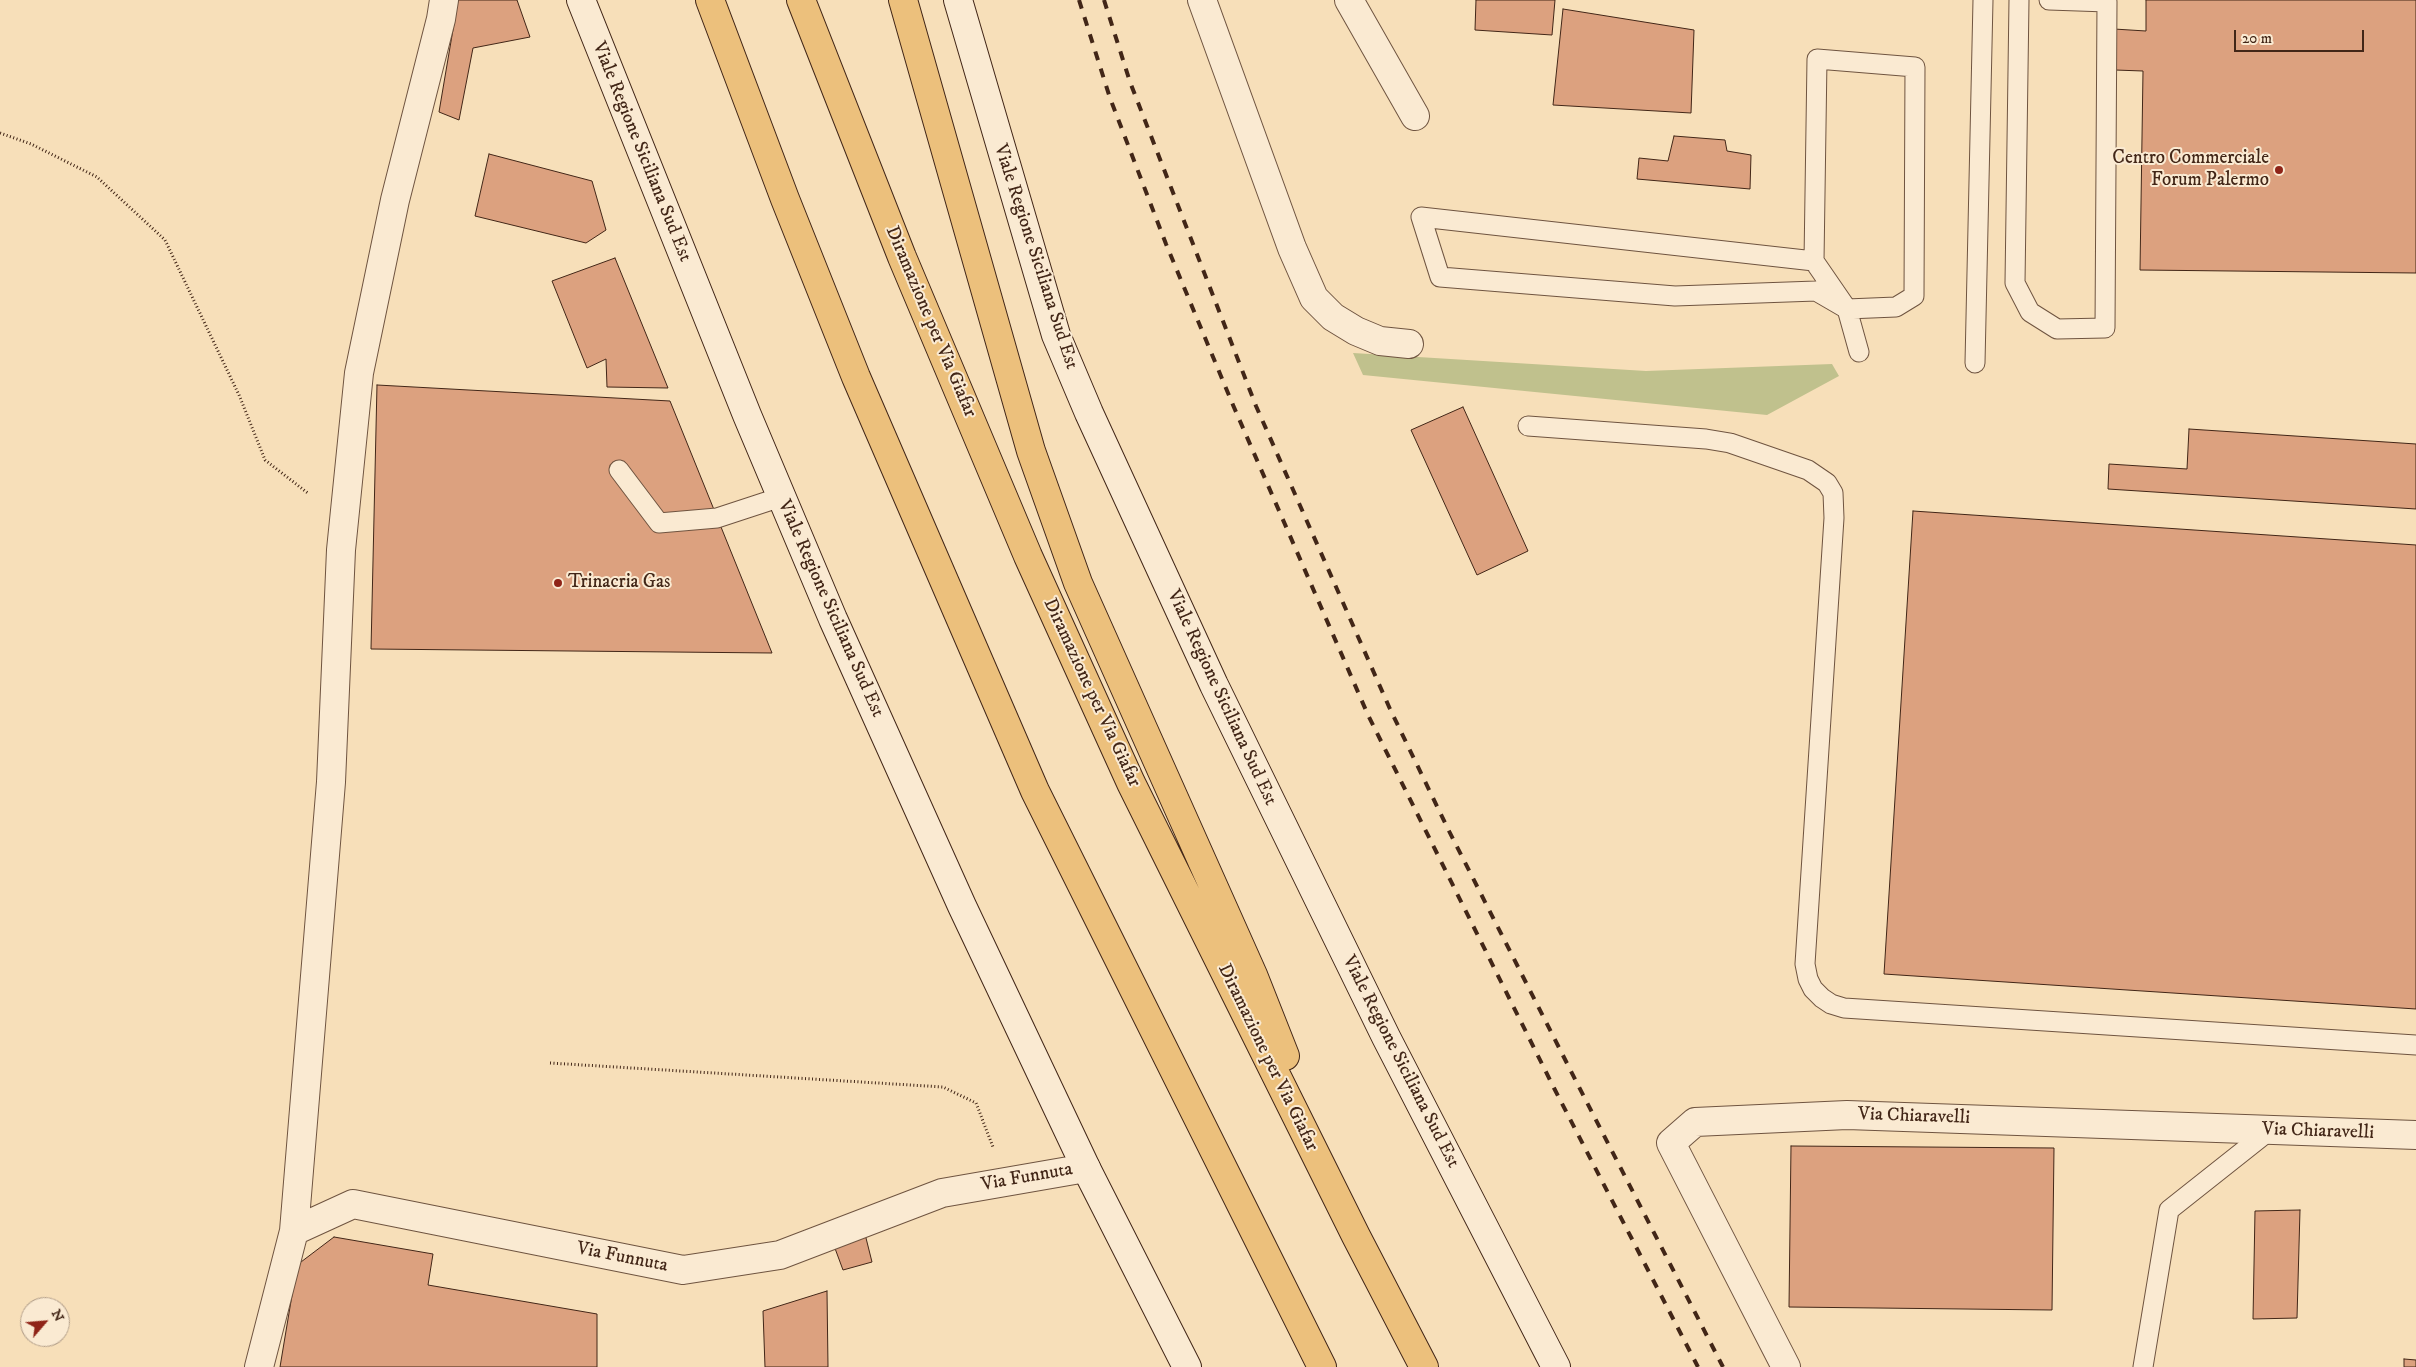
<!DOCTYPE html>
<html>
<head>
<meta charset="utf-8">
<style>
	body { margin:0 }
	#map { position:relative; width:2416px; height:1367px; overflow:hidden; background:#f7dfb9; font-family:"IM FELL DW Pica",serif }
	canvas { display:block }
	.north { position:absolute; left:20px; top:1297px; width:50px; height:50px; box-sizing:border-box; background:#faead2; border:1px solid #b09c87; border-radius:50%; rotate:63deg; font-size:14px; font-weight:700; line-height:20px; text-align:center; color:#422617 }
	.north::after { content:''; display:block; margin:auto; width:18px; height:22px; background:#8f2418; clip-path:polygon(50% 0,100% 100%,50% 72%,0 100%) }
	.scale { position:absolute; left:2234px; top:30px; width:130px; height:22px; box-sizing:border-box; border:2px solid #422617; border-top:0; padding-left:6px; font-size:15px; line-height:18px; white-space:nowrap; color:#422617; -webkit-text-stroke:4px #faead2; paint-order:stroke }
</style>
</head>
<body>
<div id="map">
<canvas width="2416" height="1367"></canvas>
<div class="north">N</div>
<div class="scale">20 m</div>
</div>
<script>
const ctx = document.querySelector('canvas').getContext('2d');
ctx.lineJoin = 'round';
function fill(path, color) {
  ctx.fillStyle = color;
  ctx.fill(path, 'evenodd');
}
function toPath(rows) {
  const path = new Path2D();
  for (const r of rows) {
    path.moveTo(r[0], r[1]);
    for (let i = 2; i < r.length; i += 2) path.lineTo(r[i], r[i + 1]);
  }
  return path;
}
function stroke(path, color, width, dash) {
  ctx.strokeStyle = color;
  ctx.lineWidth = width;
  ctx.lineCap = dash ? 'butt' : 'round';
  ctx.setLineDash(dash || []);
  ctx.stroke(path);
}
function label(font, color, halo, rows, align = 'center') {
  ctx.font = font + ' "IM FELL DW Pica",serif';
  ctx.lineWidth = 4;
  ctx.setLineDash([]);
  ctx.textBaseline = 'middle';
  ctx.strokeStyle = halo;
  ctx.fillStyle = color;
  for (const [text, x, y, turn = 0] of rows) {
    ctx.save();
    ctx.translate(x, y);
    ctx.rotate((+turn || 0) * Math.PI / 180);
    ctx.textAlign = isNaN(turn) ? turn : align;
    if (halo) ctx.strokeText(text, 0, 0);
    ctx.fillText(text, 0, 0);
    ctx.restore();
  }
}
fill(toPath([
	[1353,353,1646,371,1832,364,1839,376,1767,415,1363,375]
]), '#c0c18d');
const building = toPath([
	[458,0,517,0,530,37,473,48,459,120,439,112,458,0],
	[1476,0,1555,0,1552,35,1475,30,1476,0],
	[2146,0,2416,0,2416,273,2140,270,2143,71,2115,70,2114,29,2146,31,2146,0],
	[1563,9,1694,30,1691,113,1553,105,1563,9],
	[1674,136,1725,140,1727,151,1751,155,1750,189,1637,179,1639,158,1668,161,1674,136],
	[489,154,592,181,606,230,586,243,475,216,489,154],
	[615,258,668,388,607,387,606,359,587,368,552,281,615,258],
	[377,385,670,401,772,653,371,649,377,385],
	[1463,407,1528,551,1477,575,1411,430,1463,407],
	[2189,429,2416,444,2416,509,2108,489,2109,464,2187,469,2189,429],
	[1913,511,2416,545,2416,1009,1884,974,1913,511],
	[1791,1146,2054,1148,2052,1310,1789,1307,1791,1146],
	[2300,1210,2297,1318,2253,1319,2255,1211,2300,1210],
	[864,1230,872,1262,843,1270,833,1243,864,1230],
	[334,1237,433,1254,428,1285,597,1314,597,1367,280,1367,297,1265,334,1237],
	[827,1291,828,1367,765,1367,763,1311,827,1291],
	[2404,1359,2416,1360,2416,1367,2404,1367,2404,1359]
]);
fill(building, '#dca17f');
stroke(building, '#422617', 1);
const lane = toPath([
	[2019,0,2015,283,2030,312,2057,329,2105,328,2107,2,2049,0],
	[1814,261,1817,59,1915,67,1914,296,1896,307,1847,309,1816,291,1675,296,1440,277,1421,217,1814,261,1847,309,1859,352],
	[1975,363,1983,0],
	[1528,426,1706,439,1730,443,1808,470,1827,483,1833,493,1834,518,1805,964,1808,979,1813,989,1822,998,1831,1004,1844,1008,2416,1045],
	[619,470,659,523,717,518,781,497],
	[2143,1367,2169,1210,2270,1130]
]);
const street = toPath([
	[1202,0,1292,248,1314,298,1333,317,1356,331,1380,341,1409,344],
	[1349,0,1415,116],
	[294,1231,331,782,341,550,359,373,395,200,441,19,444,0],
	[259,1367,294,1231,353,1204,683,1270,780,1255,942,1193,1086,1168],
	[1786,1367,1671,1143,1695,1122,1847,1115,2416,1135]
]);
const secondary = toPath([
	[581,0,747,415,833,619,962,906,1086,1168,1187,1367],
	[958,0,1056,335,1089,413,1214,685,1386,1037,1556,1367]
]);
const highway = toPath([
	[710,0,785,199,856,377,1035,791,1322,1367],
	[801,0,902,257,1028,556,1131,783,1356,1236,1424,1367],
	[903,0,1031,451,1078,583,1253,975,1285,1056]
]);
stroke(lane, '#6f5440', 21);
stroke(street, '#6f5440', 30);
stroke(secondary, '#422617', 30);
stroke(highway, '#422617', 30);
stroke(toPath([
	[0,133,31,144,97,177,165,240,239,395,265,460,309,494],
	[550,1063,943,1087,976,1103,993,1147]
]), '#422617', 3, [1, 2.5]);
stroke(lane, '#faead2', 19);
stroke(street, '#faead2', 28);
stroke(secondary, '#faead2', 28);
stroke(highway, '#ecc07c', 28);
stroke(toPath([
	[1079,0,1110,98,1166,244,1233,405,1368,715,1554,1088,1698,1367],
	[1104,0,1130,82,1256,406,1390,709,1449,831,1578,1085,1723,1367]
]), '#422617', 4, [9, 9]);
for (const [x, y, r, color] of [
	[2279,170,5,"#8f2418"],
	[558,583,5,"#8f2418"]
]) {
  const dot = new Path2D();
  dot.arc(x, y, r, 0, 2 * Math.PI);
  ctx.fillStyle = color;
  ctx.fill(dot);
  stroke(dot, '#faead2', 2);
}
label('19px', '#422617', '#faead2', [
	["Viale Regione Siciliana Sud Est",641,152,68],
	["Viale Regione Siciliana Sud Est",1035,257,72],
	["Diramazione per Via Giafar",930,322,67],
	["Viale Regione Siciliana Sud Est",830,609,66],
	["Diramazione per Via Giafar",1091,693,65],
	["Viale Regione Siciliana Sud Est",1221,698,65],
	["Diramazione per Via Giafar",1267,1058,64],
	["Viale Regione Siciliana Sud Est",1400,1062,63],
	["Via Chiaravelli",1914,1117,2],
	["Via Chiaravelli",2318,1132,2],
	["Via Funnuta",1027,1178,-10],
	["Via Funnuta",622,1258,11]
]);
label('19px', '#422617', '#faead2', [
	["Centro Commerciale",2269,159],
	["Forum Palermo",2269,181],
	["Trinacria Gas",568,583,"left"]
], 'right');
</script>
</body>
</html>
